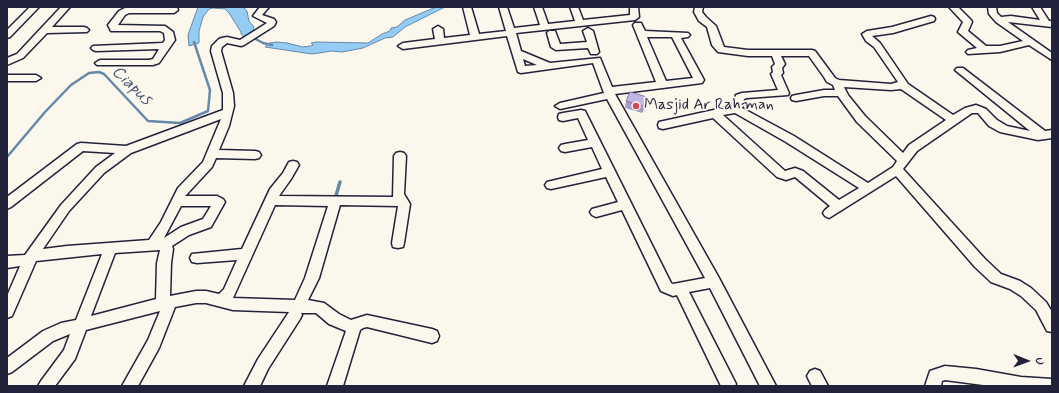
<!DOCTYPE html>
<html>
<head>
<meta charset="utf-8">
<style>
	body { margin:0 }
	#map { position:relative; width:1059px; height:393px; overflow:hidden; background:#fbf7ec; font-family:Mynerve,sans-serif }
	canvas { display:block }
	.frame { position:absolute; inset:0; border:8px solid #22223b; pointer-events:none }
	.north { position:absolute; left:1007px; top:341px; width:40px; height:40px; -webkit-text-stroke:3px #fbf7ec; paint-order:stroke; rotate:91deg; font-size:11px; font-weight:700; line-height:16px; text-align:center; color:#22223b }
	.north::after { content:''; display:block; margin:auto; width:14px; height:18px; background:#22223b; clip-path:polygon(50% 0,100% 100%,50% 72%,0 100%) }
</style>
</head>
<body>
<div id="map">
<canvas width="1059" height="393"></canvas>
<div class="frame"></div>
<div class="north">U</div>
</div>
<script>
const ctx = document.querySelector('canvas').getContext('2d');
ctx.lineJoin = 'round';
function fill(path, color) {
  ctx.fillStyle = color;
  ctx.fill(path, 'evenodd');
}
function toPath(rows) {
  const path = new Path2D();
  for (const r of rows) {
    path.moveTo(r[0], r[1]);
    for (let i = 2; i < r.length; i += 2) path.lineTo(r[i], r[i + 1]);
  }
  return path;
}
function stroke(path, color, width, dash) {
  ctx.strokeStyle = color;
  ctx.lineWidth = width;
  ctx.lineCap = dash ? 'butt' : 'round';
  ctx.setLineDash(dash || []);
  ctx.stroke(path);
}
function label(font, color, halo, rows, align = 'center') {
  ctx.font = font + ' Mynerve,sans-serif';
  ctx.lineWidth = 3.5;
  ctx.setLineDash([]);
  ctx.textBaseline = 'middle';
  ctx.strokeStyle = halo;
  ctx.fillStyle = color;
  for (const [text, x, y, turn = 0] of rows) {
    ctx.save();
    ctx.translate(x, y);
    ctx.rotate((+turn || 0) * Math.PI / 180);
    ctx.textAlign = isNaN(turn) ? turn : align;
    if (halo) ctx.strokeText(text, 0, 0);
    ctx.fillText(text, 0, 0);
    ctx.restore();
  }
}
const water = toPath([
	[198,7,243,7,247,11,249,21,254,27,253,32,249,39,244,37,241,34,241,32,229,13,225,9,213,8,209,9,203,17,199,31,199,43,189,46,188,35,198,7],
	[436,7,445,7,405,27,393,37,385,38,363,48,342,52,332,51,312,54,265,47,269,43,277,42,287,43,303,47,311,46,313,45,311,43,316,42,368,43,382,34,390,31,391,28,397,27,405,20,436,7]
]);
fill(water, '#94ccf3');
stroke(water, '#6688a9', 1);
stroke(toPath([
	[252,37,263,43,272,45],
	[7,157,45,112,71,85,89,73,99,72,104,74,148,121,180,123,208,111,210,90,194,42]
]), '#6688a9', 2.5);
stroke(toPath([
	[335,199,340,182]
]), '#6688a9', 3.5);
const minor = toPath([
	[30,7,39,7,10,37,7,38,7,30,30,7],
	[61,7,70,7,52,27,84,27,87,28,89,30,87,32,47,33,23,58,7,65,7,58,17,54,61,7],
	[127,7,177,8,178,10,174,13,129,13,125,15,118,25,165,26,173,32,175,40,159,63,153,65,97,65,95,63,100,60,149,60,153,59,159,49,96,51,93,50,91,48,93,46,163,43,165,40,164,33,160,31,111,31,108,25,119,11,127,7],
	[260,7,269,7,262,15,274,19,276,22,274,26,244,45,241,46,227,43,222,47,221,51,233,93,234,106,229,126,219,150,255,151,259,152,261,155,259,158,255,159,216,158,212,167,187,194,185,196,217,196,223,199,225,202,211,227,189,235,172,246,173,249,171,263,170,296,196,291,206,291,219,294,224,289,237,260,197,263,192,262,190,258,192,254,242,249,270,189,283,173,289,162,293,161,297,162,299,165,291,179,279,196,393,197,394,156,396,153,400,152,404,153,406,156,404,194,410,204,404,243,403,247,398,248,393,247,392,243,398,206,340,205,319,278,308,300,324,303,339,314,351,320,367,315,432,329,437,331,439,336,437,341,432,343,367,327,363,328,360,330,343,386,327,386,346,331,329,324,316,313,301,313,302,315,300,319,268,369,260,386,244,386,258,359,289,312,233,310,206,303,196,303,175,307,159,348,138,386,122,386,148,340,160,311,86,330,75,359,55,386,38,386,41,381,64,350,70,334,53,341,12,372,7,374,7,358,43,331,61,323,76,320,102,254,36,261,12,316,7,318,7,296,20,266,7,268,7,256,25,255,61,205,96,167,115,153,83,151,11,207,7,209,7,197,77,144,81,143,126,146,223,110,223,93,211,51,212,46,219,39,222,38,227,37,240,40,267,23,253,16,260,7],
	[221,119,203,162,178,188,161,222,149,240,67,246,43,249,69,211,104,173,131,153,221,119],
	[275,205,328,206,305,278,295,300,233,298,275,205],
	[181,206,211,206,203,219,181,227,164,238,181,206],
	[160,250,157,263,156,299,91,316,115,253,160,250],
	[463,7,471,7,479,34,506,31,499,7,507,7,514,28,540,25,534,7,542,7,548,24,575,21,570,7,578,7,583,20,630,15,630,7,638,7,639,17,635,20,516,33,521,51,550,63,600,58,612,87,656,82,633,25,635,23,641,23,645,31,688,33,690,35,688,37,681,38,704,80,702,83,615,94,719,278,776,386,760,386,710,288,689,292,736,384,735,386,721,386,677,295,673,296,661,291,622,210,596,217,592,215,590,212,592,209,618,202,606,177,551,189,547,188,545,185,547,182,602,169,592,147,565,152,561,151,559,148,561,145,565,144,588,140,578,118,563,121,559,120,558,117,559,114,563,113,581,110,585,111,671,283,673,284,705,278,607,99,560,109,555,106,560,103,604,93,593,63,521,73,518,72,507,36,403,49,398,46,403,43,435,39,433,29,438,26,443,29,444,38,470,35,463,7],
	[647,37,672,37,693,78,666,81,647,37],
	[523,59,537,65,525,66,523,59],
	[695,7,703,7,702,12,706,17,716,26,724,47,748,50,812,50,815,51,835,78,839,80,891,84,898,82,874,47,866,41,862,34,867,31,892,27,931,16,934,17,935,19,934,21,893,33,872,36,880,43,908,84,953,115,965,108,976,105,986,109,997,120,1007,126,1030,131,955,70,957,68,963,68,1045,131,1052,130,1052,138,1038,140,1000,132,989,126,978,113,972,113,917,151,903,169,985,259,1001,274,1020,281,1031,288,1046,302,1052,312,1052,332,1047,331,1036,310,1021,296,1010,289,991,282,975,267,896,176,829,218,825,216,823,213,825,210,830,206,795,177,786,180,777,177,713,118,663,129,659,128,658,125,659,122,732,106,736,95,742,93,778,90,771,74,773,72,772,67,775,64,772,56,748,56,718,52,712,45,707,27,699,21,694,12,695,7],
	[781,56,809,56,824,77,827,82,833,85,835,90,824,90,796,95,792,96,791,98,792,100,796,101,824,96,838,96,857,122,897,161,893,167,868,183,794,136,742,108,744,99,747,98,788,95,789,93,781,75,783,73,782,68,785,64,781,56],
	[844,87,891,90,901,89,946,120,909,145,903,153,865,116,848,95,844,87],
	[735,113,786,142,859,188,839,200,803,171,795,168,785,171,723,115,735,113],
	[949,7,958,7,971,20,972,22,968,31,986,46,1000,46,1023,41,996,22,989,14,988,7,996,7,997,13,1001,17,1011,16,1040,20,1032,7,1040,7,1049,21,1052,21,1052,27,1008,22,1052,53,1052,60,1029,45,1000,52,968,54,966,52,968,50,977,48,958,32,963,22,949,7],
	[588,28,593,31,599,52,597,54,591,54,588,48,556,50,551,47,547,33,549,31,555,31,560,44,587,42,583,31,588,28],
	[7,75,36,75,41,78,36,81,7,81,7,75],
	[945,366,976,369,1021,377,1052,379,1052,386,991,386,945,380,942,381,941,386,925,386,930,371,945,366],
	[815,369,820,371,828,386,812,386,807,376,810,371,815,369]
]);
stroke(minor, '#22223b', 3);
fill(minor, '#fbf7ec');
fill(toPath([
	[626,101,646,103,642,113,625,108]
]), '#a69cc7');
fill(toPath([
	[647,97,646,103,642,113,643,106]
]), '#877fa2');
const building = toPath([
	[630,92,647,97,643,106,626,101,630,92]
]);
fill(building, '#c1b5e7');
stroke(building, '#877fa2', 1);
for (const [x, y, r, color] of [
	[636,106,4,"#d1495b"]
]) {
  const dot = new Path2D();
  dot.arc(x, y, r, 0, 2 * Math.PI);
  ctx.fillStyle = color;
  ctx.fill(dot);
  stroke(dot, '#fbf7ec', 1.5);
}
label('16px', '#22223b', '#fbf7ec', [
	["Masjid Ar Rahman",644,106]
], 'left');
label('italic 17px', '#445572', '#fbf7ec', [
	["Ciapus",131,86,44]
]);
</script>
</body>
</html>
